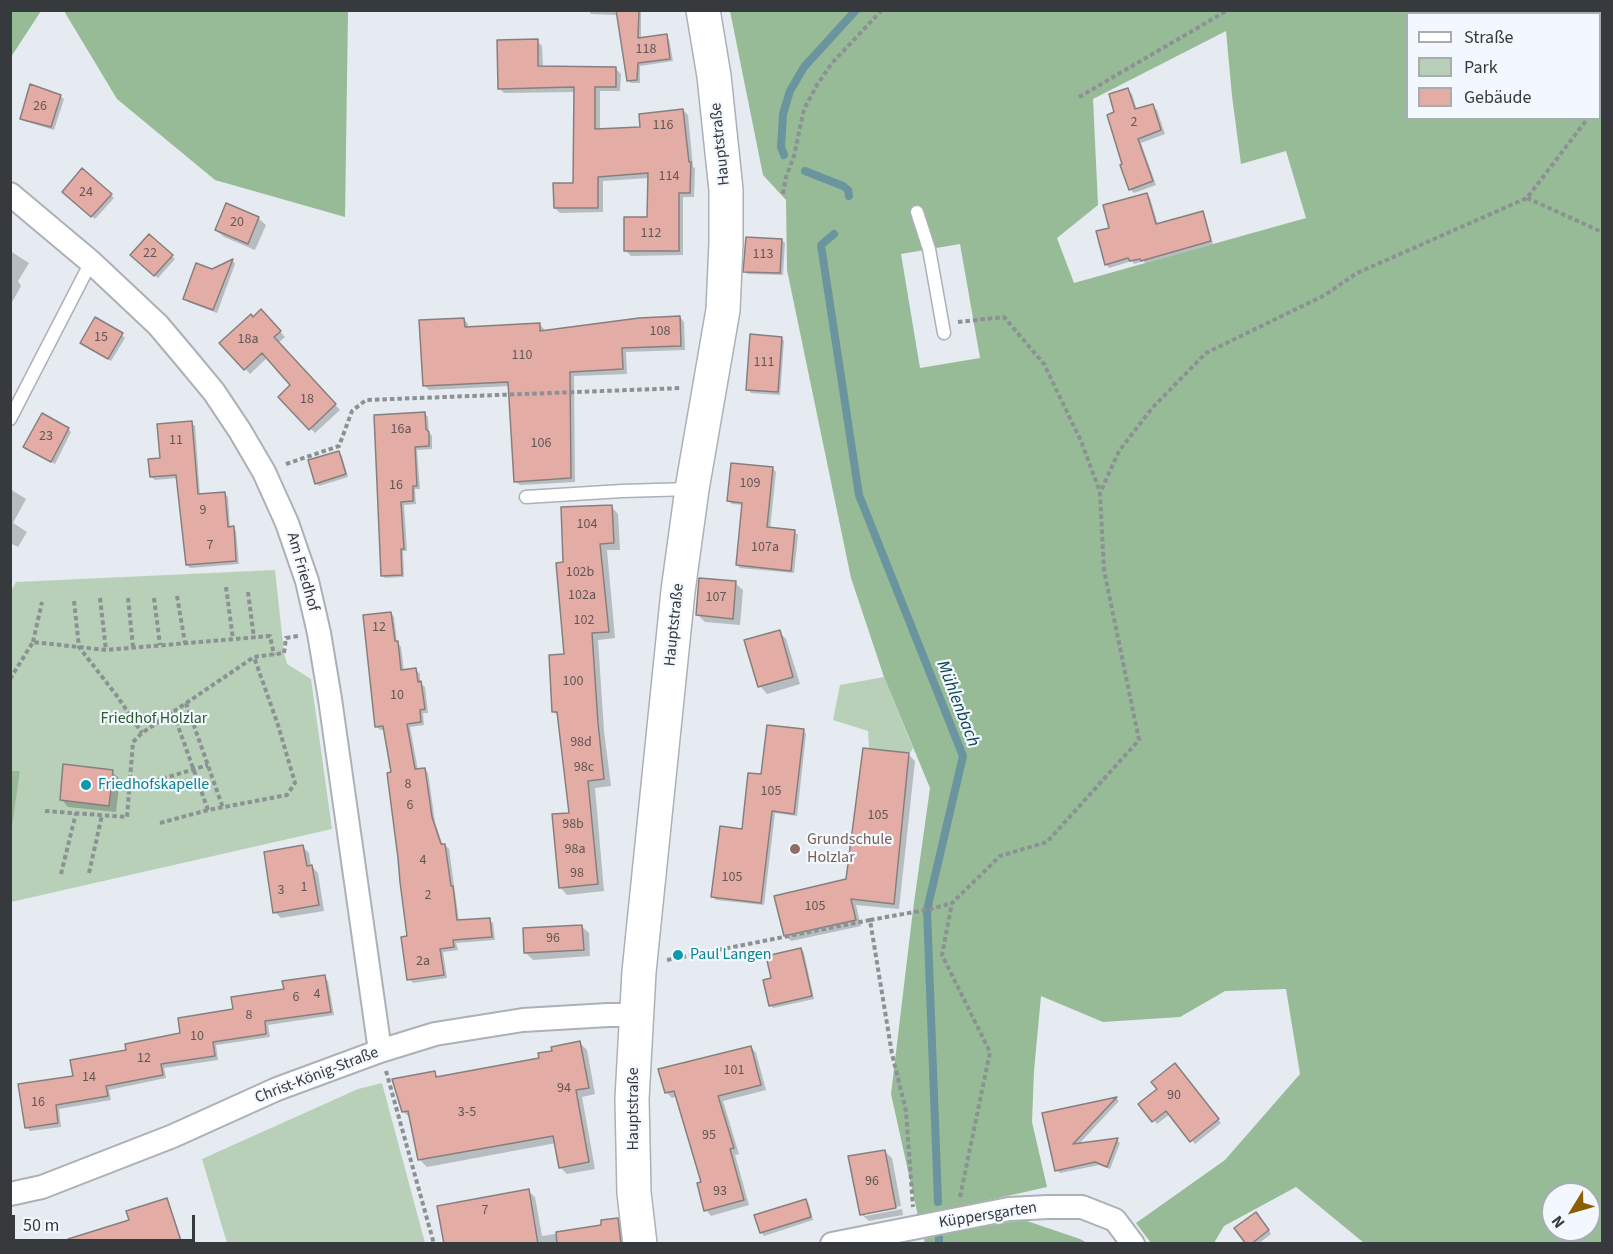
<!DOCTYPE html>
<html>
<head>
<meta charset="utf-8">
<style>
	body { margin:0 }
	#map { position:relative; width:1613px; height:1254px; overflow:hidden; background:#e5ebf0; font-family:"Source Sans 3",sans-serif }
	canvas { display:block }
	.frame { position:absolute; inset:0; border:12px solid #373a3c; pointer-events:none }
	.legend { position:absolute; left:1406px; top:12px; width:195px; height:108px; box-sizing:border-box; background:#f2f8fe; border:2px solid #a7acb0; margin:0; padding:8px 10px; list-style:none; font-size:18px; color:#373a3c }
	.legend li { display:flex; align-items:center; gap:12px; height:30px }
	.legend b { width:30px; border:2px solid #a7acb0 }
	.north { position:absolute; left:1541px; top:1182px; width:60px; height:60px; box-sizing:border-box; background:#f2f8fe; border:2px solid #a7acb0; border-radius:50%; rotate:233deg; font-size:16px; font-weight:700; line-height:24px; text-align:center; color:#373a3c }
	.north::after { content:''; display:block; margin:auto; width:21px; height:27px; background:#8c5f04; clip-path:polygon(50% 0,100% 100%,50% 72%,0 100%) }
	.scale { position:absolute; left:12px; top:1215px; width:183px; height:27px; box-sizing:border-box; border:3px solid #373a3c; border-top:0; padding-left:8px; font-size:18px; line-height:21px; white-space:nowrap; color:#373a3c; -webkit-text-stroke:4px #f2f8fe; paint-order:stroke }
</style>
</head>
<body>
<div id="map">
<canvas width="1613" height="1254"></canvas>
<div class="frame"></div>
<ul class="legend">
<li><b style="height:8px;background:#fff"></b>Straße</li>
<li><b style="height:16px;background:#b8d0b8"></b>Park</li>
<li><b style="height:16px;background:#e3ada6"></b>Gebäude</li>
</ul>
<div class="north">N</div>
<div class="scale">50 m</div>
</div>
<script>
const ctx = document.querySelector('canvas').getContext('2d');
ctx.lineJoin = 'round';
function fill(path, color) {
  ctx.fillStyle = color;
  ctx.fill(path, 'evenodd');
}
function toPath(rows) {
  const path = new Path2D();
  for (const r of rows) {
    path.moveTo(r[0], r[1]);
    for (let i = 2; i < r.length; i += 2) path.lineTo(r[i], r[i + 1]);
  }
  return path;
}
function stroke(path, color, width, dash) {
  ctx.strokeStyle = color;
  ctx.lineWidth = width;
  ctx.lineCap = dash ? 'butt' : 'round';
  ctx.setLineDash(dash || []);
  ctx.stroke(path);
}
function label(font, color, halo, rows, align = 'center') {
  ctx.font = font + ' "Source Sans 3",sans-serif';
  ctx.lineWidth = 4.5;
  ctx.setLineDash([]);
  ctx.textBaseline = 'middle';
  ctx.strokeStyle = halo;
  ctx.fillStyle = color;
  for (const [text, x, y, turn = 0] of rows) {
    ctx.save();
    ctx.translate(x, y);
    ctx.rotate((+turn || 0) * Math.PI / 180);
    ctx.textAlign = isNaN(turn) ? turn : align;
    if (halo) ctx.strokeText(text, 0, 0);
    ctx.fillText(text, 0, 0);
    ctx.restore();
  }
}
fill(toPath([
	[275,570,284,653,287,664,311,679,332,829,11,902,10,833,20,771,10,771,10,593,16,582],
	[884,677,913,748,910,753,869,749,868,731,833,720,840,685],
	[382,1083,425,1243,227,1243,202,1159,358,1089]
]), '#b8d0b8');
fill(toPath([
	[11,10,41,11,11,57,10,11],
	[64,11,348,11,345,217,215,180,117,99],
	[730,11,1602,11,1602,1243,1364,1243,1296,1187,1224,1226,1214,1243,1151,1243,1136,1223,1225,1160,1300,1074,1286,989,1225,991,1180,1017,1103,1022,1041,996,1034,1071,1032,1122,1047,1187,918,1216,891,1094,913,910,930,788,884,677,851,578,787,270,786,200,763,175],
	[1408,14,1600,14,1600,118,1408,118],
	[1226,31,1232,96,1241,164,1286,151,1306,218,1074,283,1057,238,1098,205,1093,99],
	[960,244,980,358,920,368,901,254],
	[1553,1194,1589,1194,1589,1230,1553,1230],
	[11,771,20,771,11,833,10,771],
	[1024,1220,1080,1239,1087,1243,925,1244,924,1239,962,1230]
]), '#97bb97');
fill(toPath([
	[588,10,641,10,641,39,666,36,669,39,673,61,640,66,640,83,631,83,628,80,618,15,591,14],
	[537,41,542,46,543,67,616,69,621,74,620,91,600,91,600,131,642,129,683,110,688,115,693,167,695,168,694,197,683,197,683,255,631,256,626,251,649,219,649,178,603,181,603,212,560,213,555,208,575,184,576,92,504,93,499,88],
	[1127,90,1132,94,1137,110,1152,106,1157,110,1165,134,1141,143,1156,185,1134,193,1130,189,1124,165,1116,113],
	[60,96,64,99,54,130,24,121,21,118],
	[83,170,114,198,95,219,64,191],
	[1147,195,1150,198,1158,225,1202,213,1205,216,1213,244,1145,263,1144,261,1134,264,1132,261,1109,268,1106,264,1111,229],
	[258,218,266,225,255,250,224,237,216,230],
	[149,236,175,259,158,278,132,255],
	[782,240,785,243,783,275,748,274,745,271],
	[10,251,29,263,18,281,21,286,11,304],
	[233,261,235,264,217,313,188,302,184,298,212,270],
	[261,311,285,337,278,343,340,410,315,433,280,397,292,385,268,357,250,374,221,343],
	[680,317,684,322,685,350,626,352,627,374,574,376,575,482,520,485,515,481,510,386,429,390,424,385,464,319,468,324,468,328,540,325,544,329,544,332],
	[122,335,125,338,111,361,81,343],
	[781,338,784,341,780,395,751,393,748,389],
	[425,414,428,417,429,433,432,436,432,449,417,450,420,489,415,489,416,504,404,505,407,551,403,551,404,577,385,578,382,575,376,416],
	[191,423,195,426,200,496,225,494,228,497,230,528,233,528,236,531,239,564,190,568,187,565,178,478,155,480,151,477],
	[68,429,71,432,55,464,28,450],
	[339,452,342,456,348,477,319,486,316,483],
	[773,469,776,472,770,529,795,532,798,535,794,573,740,568,737,565,743,505,732,504,729,501],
	[10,489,26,499,13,523,27,532,18,547,10,543],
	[611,506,618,514,620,550,607,550,615,638,598,640,604,731,611,786,595,788,604,891,567,895,560,887,570,814,560,717,554,712,566,656,565,564],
	[735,583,743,590,740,625,705,622,698,615],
	[391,613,394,617,397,643,401,647,404,671,416,670,420,674,420,683,425,687,428,713,423,713,424,725,410,727,418,770,425,769,428,773,435,822,443,846,445,845,449,849,459,921,489,920,493,923,495,940,456,943,458,950,443,952,447,978,413,983,409,979,408,937,392,774,385,730,380,730,376,726],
	[779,632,786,639,800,684,767,694,760,686],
	[803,730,806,734,797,816,775,813,764,905,716,900,713,897,743,831,763,776],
	[909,755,915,761,899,909,856,905,861,926,791,941,785,935,847,880],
	[112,772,120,779,116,812,68,807,61,799],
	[302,846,309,853,311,866,318,873,324,911,281,918,275,912],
	[581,926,589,933,590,956,533,960,526,953],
	[801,949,804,953,814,999,773,1008,770,1005],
	[324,977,328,981,334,1015,268,1025,270,1037,216,1045,218,1060,164,1068,166,1078,109,1090,111,1100,59,1109,61,1127,30,1131,26,1127,74,1077,128,1051,182,1035,234,1011],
	[580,1043,587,1050,595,1094,582,1097,595,1169,567,1174,560,1167,556,1143,427,1167,420,1160,410,1118,403,1111,434,1073,440,1078,541,1060,554,1052],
	[751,1047,756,1053,766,1090,723,1101,739,1154,735,1155,749,1205,711,1216,706,1210,703,1183,677,1096,672,1098,666,1092],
	[1178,1068,1221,1123,1195,1144,1170,1114,1157,1124,1140,1104,1159,1089],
	[1116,1098,1119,1101,1078,1145,1117,1140,1120,1143,1110,1169,1099,1165,1060,1173,1057,1170,1044,1114],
	[884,1151,892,1158,901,1206,865,1213,865,1216,902,1209,903,1215,869,1221,861,1214],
	[528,1191,535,1197,542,1236,603,1226,618,1220,624,1226,627,1244,445,1244],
	[166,1199,169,1203,183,1244,99,1244,131,1221],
	[806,1201,809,1204,813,1220,764,1236,761,1232],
	[1259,1217,1271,1234,1258,1244,1248,1244]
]), '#0003');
stroke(toPath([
	[784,155,781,147,783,114,790,91,804,67,856,10],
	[805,171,843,186,848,190,849,196],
	[834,234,821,245,859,495,963,756,927,910,938,1202],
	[939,1238,939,1244]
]), '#6a959e', 8);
const building = toPath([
	[616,10,639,10,638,38,667,34,670,59,638,63,637,80,627,81,616,10],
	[538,39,538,66,616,67,616,87,595,87,595,129,640,127,639,114,683,109,689,162,691,162,690,193,679,193,679,251,624,251,624,217,647,217,648,173,598,177,598,208,554,208,553,183,573,183,574,87,498,89,497,40,538,39],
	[30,84,61,95,51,127,20,119,30,84],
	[1128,88,1135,109,1153,104,1161,130,1138,139,1153,181,1129,190,1120,165,1122,164,1107,115,1114,112,1109,94,1128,88],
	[82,168,112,194,91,217,62,192,82,168],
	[1147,193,1156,224,1203,211,1211,241,1141,261,1140,259,1130,261,1128,258,1105,265,1096,231,1109,228,1103,205,1147,193],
	[226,203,259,217,248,244,215,230,226,203],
	[149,234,173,255,154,276,130,255,149,234],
	[746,237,782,239,780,273,743,272,746,237],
	[233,259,213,310,183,299,196,263,212,269,233,259],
	[261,309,281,331,274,337,336,404,309,430,278,397,290,385,262,353,244,370,219,343,251,314,253,317,261,309],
	[680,316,681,346,622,348,623,369,570,372,571,478,514,482,508,382,423,386,419,320,464,318,465,327,540,323,540,331,639,318,680,316],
	[95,317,123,333,108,359,80,343,95,317],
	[750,334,782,337,778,392,746,390,750,334],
	[425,412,426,429,429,432,429,446,415,447,417,486,413,486,413,501,401,502,404,549,401,549,402,575,381,576,374,415,425,412],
	[42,413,69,428,51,462,23,447,42,413],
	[192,421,198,494,225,492,228,527,234,526,236,561,186,565,176,475,150,477,148,459,160,458,157,424,192,421],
	[339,451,346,474,315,484,308,460,339,451],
	[731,463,773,467,767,527,795,530,791,571,736,565,742,503,727,501,731,463],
	[612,505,614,543,600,544,609,632,592,633,598,723,604,779,588,781,598,884,559,888,552,814,569,813,557,712,552,712,549,655,564,654,556,563,563,562,561,507,612,505],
	[699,578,736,581,733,619,696,615,699,578],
	[391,612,395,641,398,641,401,670,416,668,418,682,421,681,425,709,420,710,421,722,407,724,415,769,425,768,432,817,441,844,445,844,451,886,453,886,457,920,490,918,492,937,453,940,454,947,440,949,444,975,407,980,401,937,407,936,400,882,398,858,387,773,391,772,383,726,375,727,363,615,391,612],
	[780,630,793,677,758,687,744,640,780,630],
	[767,725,804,729,794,814,772,811,761,903,711,897,720,826,742,829,748,773,761,774,767,725],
	[863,748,909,753,894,904,851,899,856,920,784,936,774,896,846,879,863,748],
	[63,764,113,770,109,806,60,800,63,764],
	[303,845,307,866,312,865,319,905,273,913,264,852,303,845],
	[582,925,584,950,524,953,523,928,582,925],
	[801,948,812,996,769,1006,763,980,771,978,766,956,801,948],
	[325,975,331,1012,265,1021,266,1034,213,1042,215,1056,161,1064,163,1075,106,1086,108,1096,56,1105,58,1123,25,1128,18,1084,73,1076,70,1060,126,1050,125,1044,180,1033,178,1018,233,1009,231,997,284,989,282,981,325,975],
	[580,1041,589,1088,576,1090,589,1162,559,1168,553,1136,418,1160,408,1111,402,1112,392,1079,435,1071,436,1077,539,1058,538,1053,552,1051,551,1047,580,1041],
	[751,1046,761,1085,718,1096,734,1148,730,1149,744,1200,704,1211,697,1183,701,1182,674,1091,665,1093,658,1069,751,1046],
	[1175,1063,1219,1119,1190,1142,1166,1111,1152,1122,1138,1104,1157,1089,1151,1082,1175,1063],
	[1117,1097,1073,1144,1118,1138,1107,1167,1095,1162,1055,1171,1042,1113,1117,1097],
	[885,1150,896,1208,860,1215,848,1156,885,1150],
	[529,1189,538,1244,444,1244,437,1206,529,1189],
	[167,1198,182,1244,69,1244,68,1239,129,1220,126,1211,167,1198],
	[806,1199,811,1217,760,1233,754,1215,806,1199],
	[1256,1212,1269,1230,1251,1244,1246,1244,1234,1228,1256,1212],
	[618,1218,621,1244,557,1244,556,1232,601,1225,601,1220,618,1218]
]);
fill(building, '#e3ada6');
stroke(building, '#877f7e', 1.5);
const lane = toPath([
	[917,212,929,249,944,333],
	[10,419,91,262],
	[526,497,622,491,691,489]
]);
const street = toPath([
	[10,194,91,262,158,325,185,357,214,392,240,431,264,472,287,523,307,581,319,633,330,699,380,1051],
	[10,1194,42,1187,173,1136,277,1089,380,1051,435,1034,523,1020,608,1015,637,1015],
	[832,1244,1009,1209,1048,1207,1082,1207,1115,1220,1133,1244]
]);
const secondary = toPath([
	[640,1244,634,1193,632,1099,639,972,678,591,692,489,723,310,726,243,726,190,714,76,703,10]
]);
stroke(lane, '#abb1b6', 15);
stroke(street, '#abb1b6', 26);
stroke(secondary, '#abb1b6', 36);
stroke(toPath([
	[1079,97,1228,10],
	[1600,104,1602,100],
	[783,194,786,177,794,156,804,109,817,85,832,63,882,10],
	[1527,198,1602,232],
	[958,322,1004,317,1044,364,1081,441,1100,492],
	[286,464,339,446,352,411,366,400,682,388],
	[226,587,233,639],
	[248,592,254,638],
	[177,596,185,643],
	[100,598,106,650],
	[128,598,133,647],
	[154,598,160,645],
	[74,601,79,647,117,696,142,733],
	[33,642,42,602],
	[10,679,33,642,106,650,270,636,274,655],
	[186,703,223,808],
	[148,783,208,765],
	[208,810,173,712,254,657],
	[45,811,127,817,133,742,142,733,173,712],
	[160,823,208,810,287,795,295,783,278,725,254,657,284,653,286,638,298,636],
	[89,873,102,815],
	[61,874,76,813],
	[870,920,931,909,952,903],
	[667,960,870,920,892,1054,906,1111,913,1207],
	[386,1071,434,1244],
	[960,1197,990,1052,942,955,952,903,1000,856,1047,842,1139,740,1104,570,1100,493,1119,451,1153,407,1206,353,1325,295,1357,273,1527,198,1588,118]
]), '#8c9194', 4, [4.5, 3]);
stroke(lane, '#fff', 12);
stroke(street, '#fff', 22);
stroke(secondary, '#fff', 33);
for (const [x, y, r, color] of [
	[86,785,6,"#0f9aa8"],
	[795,849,6,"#8d6e63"],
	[678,955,6,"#0f9aa8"]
]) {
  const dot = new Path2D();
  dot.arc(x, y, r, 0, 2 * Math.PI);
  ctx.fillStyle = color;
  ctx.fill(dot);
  stroke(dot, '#f2f8fe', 2);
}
label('14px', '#625756', null, [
	["118",646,50],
	["26",40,107],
	["2",1134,123],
	["116",663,126],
	["114",669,177],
	["24",86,193],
	["20",237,223],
	["112",651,234],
	["22",150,254],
	["113",763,255],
	["108",660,332],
	["15",101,338],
	["18a",248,340],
	["110",522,356],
	["111",764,363],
	["18",307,400],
	["16a",401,430],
	["23",46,437],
	["11",176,441],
	["106",541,444],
	["109",750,484],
	["16",396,486],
	["9",203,511],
	["104",587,525],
	["7",210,546],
	["107a",765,548],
	["102b",580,573],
	["102a",582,596],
	["107",716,598],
	["102",584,621],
	["12",379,628],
	["100",573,682],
	["10",397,696],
	["98d",581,743],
	["98c",584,768],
	["8",408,785],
	["105",771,792],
	["6",410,806],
	["105",878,816],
	["98b",573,825],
	["98a",575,850],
	["4",423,861],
	["98",577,874],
	["105",732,878],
	["1",304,888],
	["3",281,891],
	["2",428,896],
	["105",815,907],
	["96",553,939],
	["2a",423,962],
	["4",317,995],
	["6",296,998],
	["8",249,1016],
	["10",197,1037],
	["12",144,1059],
	["101",734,1071],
	["14",89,1078],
	["94",564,1089],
	["90",1174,1096],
	["16",38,1103],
	["3-5",467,1113],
	["95",709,1136],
	["96",872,1182],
	["93",720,1192],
	["7",485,1211]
]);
label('16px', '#373a3c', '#f2f8fe', [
	["Hauptstraße",721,144,-96],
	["Am Friedhof",302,572,74],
	["Hauptstraße",675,625,-84],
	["Christ-König-Straße",317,1076,-21],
	["Hauptstraße",634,1109,-90],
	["Küppersgarten",988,1216,-9]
]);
label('16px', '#295c2c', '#f2f8fe', [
	["Friedhof Holzlar",154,719]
]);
label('16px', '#0d838f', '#f2f8fe', [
	["Friedhofskapelle",98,785],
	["Paul Langen",690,955]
], 'left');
label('16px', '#785e54', '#f2f8fe', [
	["Grundschule",807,840],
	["Holzlar",807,858]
], 'left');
label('italic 18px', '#0d444e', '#f2f8fe', [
	["Mühlenbach",957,704,69]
]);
</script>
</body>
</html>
